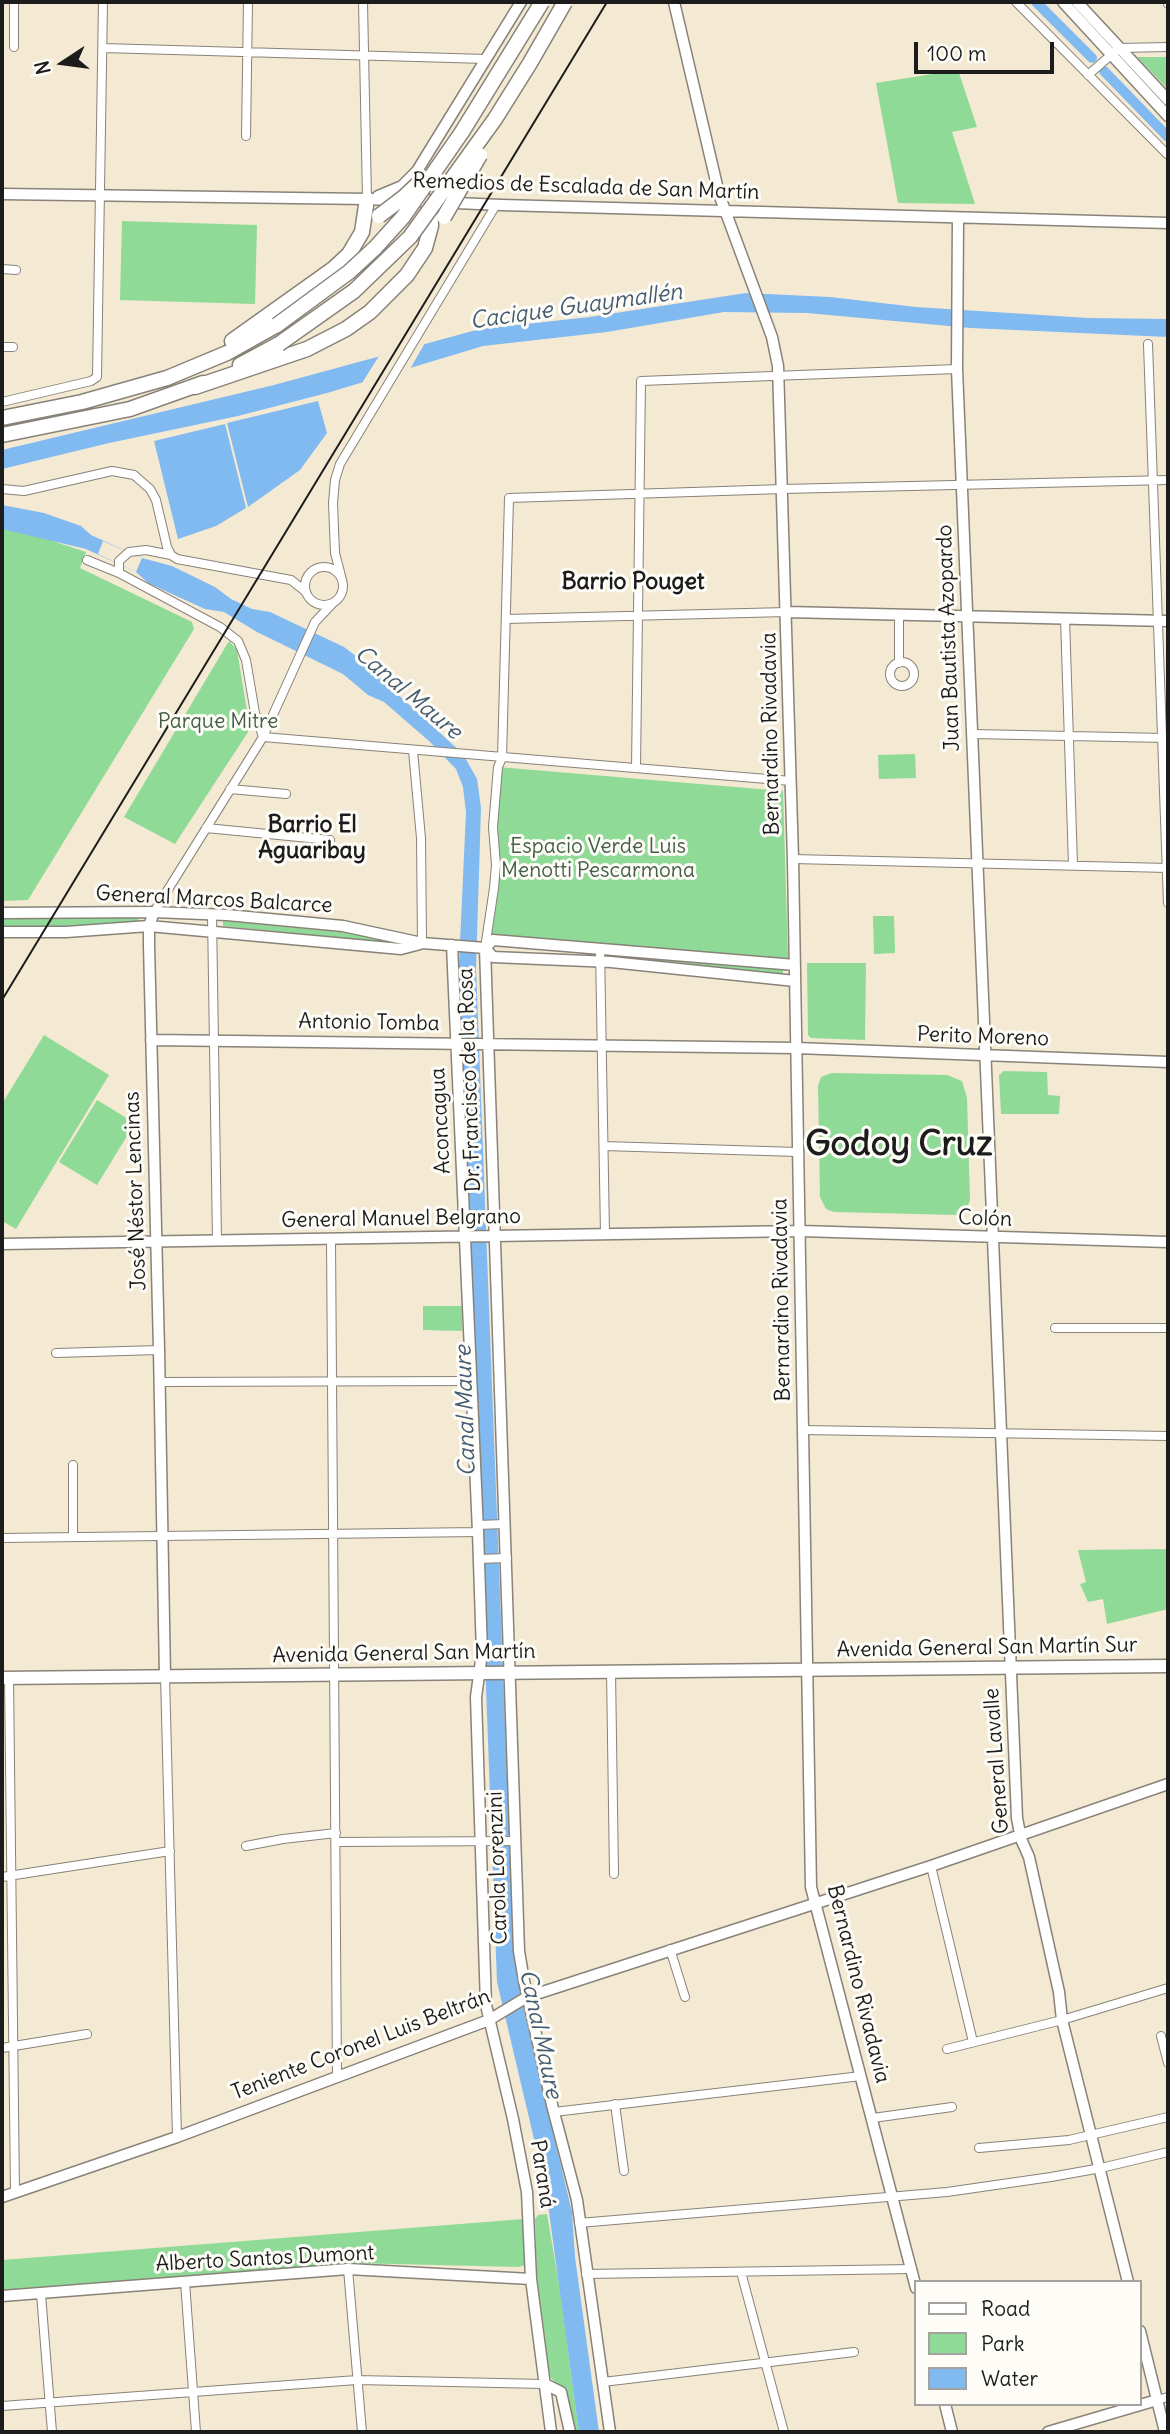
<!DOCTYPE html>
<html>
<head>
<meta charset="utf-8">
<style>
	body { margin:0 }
	#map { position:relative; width:1170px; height:2434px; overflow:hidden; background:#f4e9d3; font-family:Delius,sans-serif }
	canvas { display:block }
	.frame { position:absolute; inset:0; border:4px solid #1c1c1c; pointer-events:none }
	.legend { position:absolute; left:914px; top:2280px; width:228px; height:126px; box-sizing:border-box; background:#fdfcf7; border:2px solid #a3a29f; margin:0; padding:9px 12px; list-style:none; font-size:21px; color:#1c1c1c }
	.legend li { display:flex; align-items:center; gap:14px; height:35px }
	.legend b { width:35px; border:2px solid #a3a29f }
	.north { position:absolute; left:28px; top:28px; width:70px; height:70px; -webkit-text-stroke:5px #fdfcf7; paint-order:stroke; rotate:257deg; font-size:19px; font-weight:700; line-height:28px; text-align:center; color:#1c1c1c }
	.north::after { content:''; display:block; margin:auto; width:24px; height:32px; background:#1c1c1c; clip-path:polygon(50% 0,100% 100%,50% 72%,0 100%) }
	.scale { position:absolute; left:914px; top:42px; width:140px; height:32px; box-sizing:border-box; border:4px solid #1c1c1c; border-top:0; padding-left:9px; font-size:21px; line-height:24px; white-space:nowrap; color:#1c1c1c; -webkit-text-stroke:5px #fdfcf7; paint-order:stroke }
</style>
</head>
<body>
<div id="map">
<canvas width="1170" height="2434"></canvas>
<div class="frame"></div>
<ul class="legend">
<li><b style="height:9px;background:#fff"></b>Road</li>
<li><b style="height:19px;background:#8fda96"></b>Park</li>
<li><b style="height:19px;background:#81b9f1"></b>Water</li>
</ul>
<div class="north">N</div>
<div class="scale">100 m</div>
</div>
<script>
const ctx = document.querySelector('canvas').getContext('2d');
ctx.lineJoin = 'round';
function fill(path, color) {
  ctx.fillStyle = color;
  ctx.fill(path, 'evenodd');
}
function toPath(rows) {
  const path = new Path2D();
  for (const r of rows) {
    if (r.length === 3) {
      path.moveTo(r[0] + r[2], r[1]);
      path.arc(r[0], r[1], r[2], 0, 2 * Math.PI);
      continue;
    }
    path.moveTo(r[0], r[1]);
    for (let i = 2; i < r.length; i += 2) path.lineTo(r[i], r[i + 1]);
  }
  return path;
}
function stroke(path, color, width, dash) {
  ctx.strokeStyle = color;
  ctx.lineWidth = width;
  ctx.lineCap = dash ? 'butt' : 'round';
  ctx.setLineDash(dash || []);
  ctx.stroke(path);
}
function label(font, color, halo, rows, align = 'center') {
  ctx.font = font + ' Delius,sans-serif';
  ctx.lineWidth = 6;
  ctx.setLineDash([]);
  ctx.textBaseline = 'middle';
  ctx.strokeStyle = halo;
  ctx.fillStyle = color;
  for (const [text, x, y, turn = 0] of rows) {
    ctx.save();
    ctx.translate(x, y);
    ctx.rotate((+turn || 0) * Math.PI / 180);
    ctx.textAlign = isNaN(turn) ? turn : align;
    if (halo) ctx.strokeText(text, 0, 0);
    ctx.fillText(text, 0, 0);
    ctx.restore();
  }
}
fill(toPath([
	[1137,57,1166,57,1168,89],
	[958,70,977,127,952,132,975,204,898,203,876,83],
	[122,221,257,225,255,304,120,300],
	[2,529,31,534,86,552,80,568,192,622,194,629,28,900,2,901],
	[229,641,237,650,250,729,175,844,124,817],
	[915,754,916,778,879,779,878,755],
	[498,767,783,791,788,959,486,934,490,907],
	[873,916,894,916,895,953,874,954],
	[136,917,139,920,136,922,77,927,2,929,2,919],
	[223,921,351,933,393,941,393,943,223,926],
	[607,953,783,970,783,975,607,957],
	[807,963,866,963,865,1040,811,1038,808,1035],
	[44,1035,109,1075,16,1229,2,1221,2,1104],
	[1004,1071,1047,1072,1048,1095,1060,1096,1059,1114,1001,1114,999,1075],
	[832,1073,947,1075,962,1081,967,1098,970,1200,966,1211,956,1215,834,1212,826,1209,820,1197,818,1086,821,1077],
	[97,1100,135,1123,97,1185,59,1162],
	[423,1306,462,1306,462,1331,423,1330],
	[1168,1549,1168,1609,1107,1624,1103,1599,1088,1602,1080,1584,1086,1582,1078,1550],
	[547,2214,559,2284,579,2432,573,2432,563,2390,550,2377,544,2331,537,2279,535,2219,538,2215],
	[524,2219,526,2261,525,2265,519,2267,351,2263,2,2291,2,2260]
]), '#8fda96');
fill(toPath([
	[746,293,830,297,916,307,1088,318,1168,319,1168,337,971,328,807,313,724,312,607,332,483,346,327,393,238,416,109,443,2,469,2,450,274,385,480,329,590,317],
	[318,401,327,433,300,470,248,507,227,423],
	[225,424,246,508,216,526,178,539,154,441],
	[2,505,44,513,81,526,91,535,142,558,172,566,215,587,231,599,252,609,270,612,344,647,385,678,392,689,463,754,477,779,481,808,476,968,514,1959,524,2011,572,2212,575,2257,599,2432,579,2432,546,2190,497,1982,459,965,466,812,463,787,456,769,429,741,384,702,368,695,343,674,257,632,224,612,205,609,148,583,136,572,86,549,2,529]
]), '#81b9f1');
fill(toPath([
	[425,343,410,369,362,383,379,356],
	[103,541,142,558,136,572,98,554]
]), '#f4e9d3');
stroke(toPath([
	[1036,2,1092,58],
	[1104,71,1168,137]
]), '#81b9f1', 10);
const street = toPath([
	[363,2,367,199],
	[1016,2,1168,155],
	[1168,2,1168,4],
	[14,47,14,2],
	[103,48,486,59],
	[1088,75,1119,48,1168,47],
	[246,136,248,2],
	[2,269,16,270],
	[1148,344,1168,903],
	[2,347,13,347],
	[2,402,91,381,97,377,103,2],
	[2,489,24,491,112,471,134,475,150,489,156,500,167,547,171,555,177,559,291,580,305,591],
	[87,560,119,573,220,627,238,641,246,660,255,713,263,737],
	[324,586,19],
	[119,573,119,561,129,552,146,550,171,555],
	[341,576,335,553,333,503,335,480,340,464,496,205],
	[899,614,899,663],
	[1065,618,1073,865],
	[506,619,787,612],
	[902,674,12],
	[973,734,1165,738],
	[263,737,791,781],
	[413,751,421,838,422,943],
	[636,768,641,381,957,369],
	[230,789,286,794],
	[206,828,330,840],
	[793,859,1168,868],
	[154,912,263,737,315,622,333,603],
	[212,915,217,1241],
	[485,948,494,888,496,865,493,827,498,767,502,758,509,498,783,489,1168,480],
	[600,948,605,1234],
	[604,1146,798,1152],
	[331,1239,337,2076],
	[1055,1328,1168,1328],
	[56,1353,159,1350],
	[160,1382,472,1381],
	[803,1430,1168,1436],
	[478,1525,505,1524],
	[73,1537,73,1465],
	[2,1538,478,1532],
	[479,1559,507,1558],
	[611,1671,614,1874],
	[165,1676,177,2137],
	[9,1678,15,2193],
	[336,1842,516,1841],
	[246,1846,283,1839,336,1833],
	[931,1866,973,2042],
	[2,1877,170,1851],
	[670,1949,685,1997],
	[1161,2036,1168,2063],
	[2,2048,87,2034],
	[947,2049,1062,2020,1168,1988],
	[615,2104,624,2171],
	[554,2112,861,2076],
	[873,2118,952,2107],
	[979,2148,1069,2140,1168,2117],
	[579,2223,947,2192,1051,2177,1101,2168,1168,2152],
	[348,2269,362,2432],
	[741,2272,784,2432],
	[586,2274,912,2269],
	[185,2282,196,2432],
	[41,2294,52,2432],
	[603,2382,854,2352],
	[1157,2400,1168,2397],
	[2,2406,357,2380,545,2384]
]);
const secondary = toPath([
	[674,2,719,194,772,337,778,366,793,859,811,1887,916,2288],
	[1063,2,1168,116],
	[1077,2,1168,100],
	[2,194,367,199,501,205,1168,223],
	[378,196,402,186,417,171,521,2],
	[958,218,957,369,1017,1818,1021,1839,1029,1857,1059,1992,1062,2020,1128,2282],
	[787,612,1168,621],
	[154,912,149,926,149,945,159,1350,165,1676],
	[2,913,154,912,227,915,343,926,422,943,485,948,493,940,795,965],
	[2,932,66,932,149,926,401,949,420,944],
	[452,945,478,1532,482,1653,476,1697,486,2005,513,2119,527,2192,531,2279,551,2432],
	[485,948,519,1951,524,1981,552,2105,577,2200,610,2432],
	[485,948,493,957,611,962,795,981],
	[151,1040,796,1048,1168,1062],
	[2,1244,800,1231,1168,1242],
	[2,2197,177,2137,489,2020,527,1997,931,1866,1168,1784],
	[2,2296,348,2269,531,2279],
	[1140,2331,1165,2432],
	[545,2384,561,2392,570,2432],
	[945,2404,952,2432],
	[1048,2432,1157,2400]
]);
const primary = toPath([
	[2,1678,1168,1666]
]);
const highway = toPath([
	[232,341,333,269,349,254,362,232,367,199],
	[240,365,279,344],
	[195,387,307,349,346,329,370,312,407,275,425,248,431,226,430,202],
	[2,418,82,402,167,378,227,353,277,325],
	[2,435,130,409,203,383]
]);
stroke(street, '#888278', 10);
stroke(secondary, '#888278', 13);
stroke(primary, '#888278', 15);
stroke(highway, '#888278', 17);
stroke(street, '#fff', 8);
stroke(secondary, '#fff', 10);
stroke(primary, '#fff', 12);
stroke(highway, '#fff', 14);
stroke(toPath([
	[2,1000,607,2]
]), '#1c1c1c', 2);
const highwayBridge = toPath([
	[379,216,404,197,423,179],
	[444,217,480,155],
	[277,325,349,272,375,248,403,217,462,132,542,2],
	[279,344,354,291,410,237,495,119,530,63,565,2]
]);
stroke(highwayBridge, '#888278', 17, []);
stroke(highwayBridge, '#fff', 14);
label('21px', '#1c1c1c', '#fdfcf7', [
	["Remedios de Escalada de San Martín",586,187,2],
	["Juan Bautista Azopardo",949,638,-92],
	["Bernardino Rivadavia",771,734,-91],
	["General Marcos Balcarce",214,900,3],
	["Antonio Tomba",369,1023,1],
	["Perito Moreno",983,1037,2],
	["Dr. Francisco de la Rosa",470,1080,-92],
	["Aconcagua",441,1121,-93],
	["José Néstor Lencinas",136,1191,-92],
	["General Manuel Belgrano",401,1219,-1],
	["Colón",985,1219,2],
	["Bernardino Rivadavia",782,1300,-91],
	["Avenida General San Martín Sur",987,1648,-1],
	["Avenida General San Martín",404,1654,-1],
	["General Lavalle",997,1761,-94],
	["Carola Lorenzini",498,1868,-92],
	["Bernardino Rivadavia",858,1984,76],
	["Teniente Coronel Luis Beltrán",361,2045,-21],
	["Paraná",542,2174,81],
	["Alberto Santos Dumont",265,2259,-3]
]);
label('21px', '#445e47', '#fdfcf7', [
	["Parque Mitre",218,722],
	["Espacio Verde Luis",598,847],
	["Menotti Pescarmona",598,871]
]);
label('italic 23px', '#445b71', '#fdfcf7', [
	["Cacique Guaymallén",576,307,-8],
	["Canal Maure",408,693,40],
	["Canal Maure",466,1411,-92],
	["Canal Maure",540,2034,78]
]);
label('bold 23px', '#1c1c1c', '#fdfcf7', [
	["Barrio Pouget",633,582],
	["Barrio El",312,825],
	["Aguaribay",312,851]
]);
label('bold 35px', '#1c1c1c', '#fdfcf7', [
	["Godoy Cruz",899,1145]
]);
</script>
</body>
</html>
